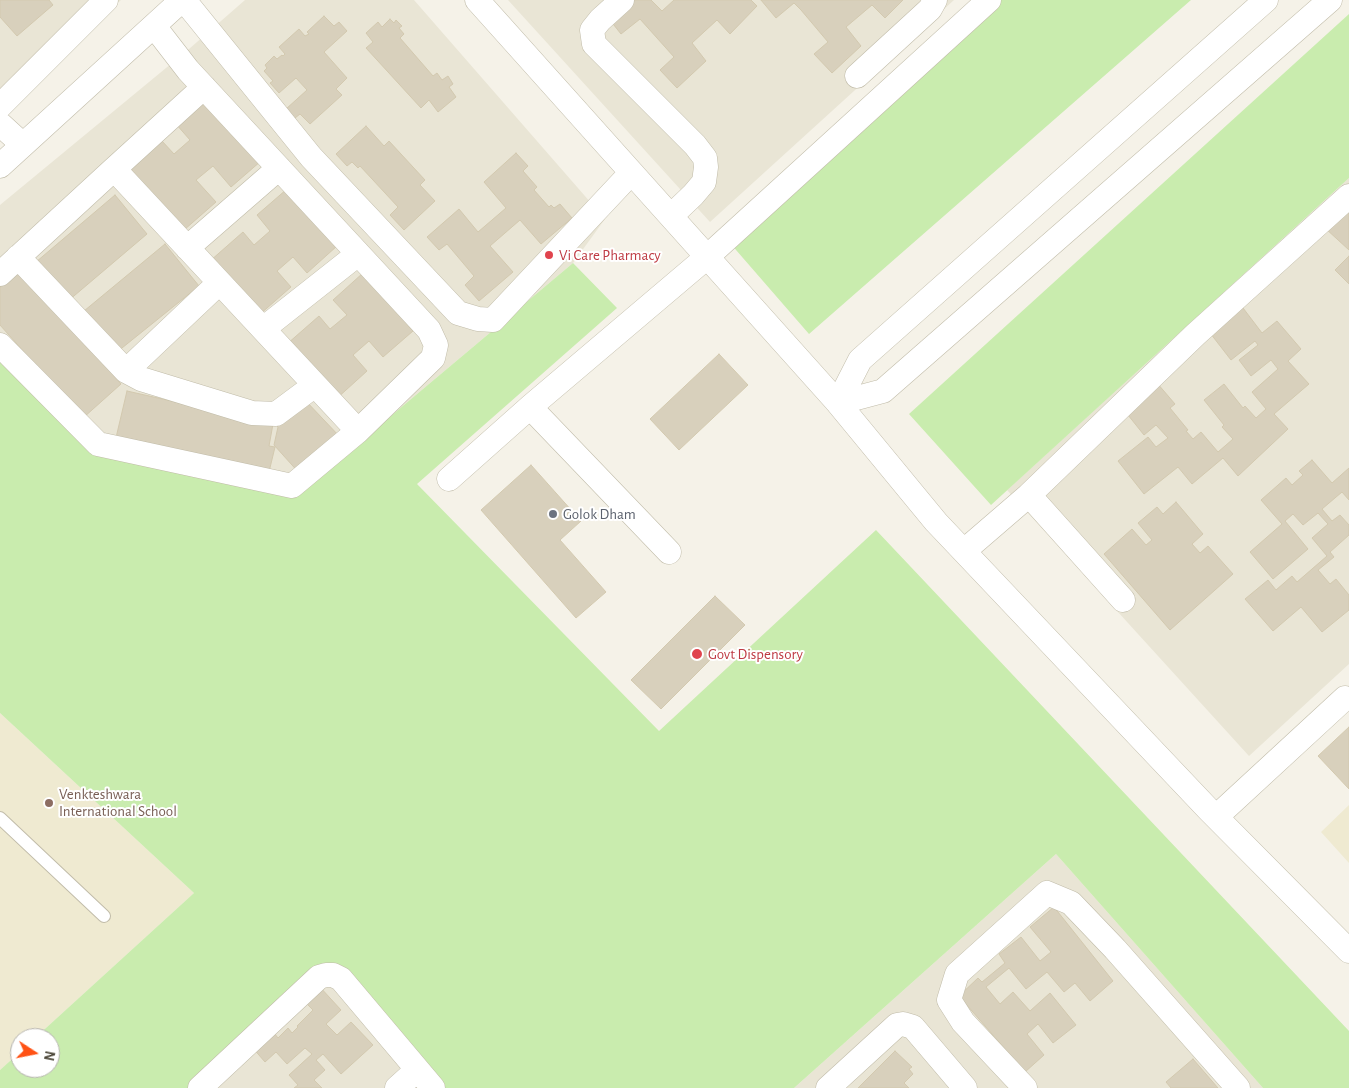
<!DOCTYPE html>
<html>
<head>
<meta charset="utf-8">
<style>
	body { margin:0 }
	#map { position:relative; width:1349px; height:1088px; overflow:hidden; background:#f5f2e8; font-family:"Alegreya Sans",sans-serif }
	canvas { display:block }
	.north { position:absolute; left:10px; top:1028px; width:50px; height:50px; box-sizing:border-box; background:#fff; border:1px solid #b6b4af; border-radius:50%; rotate:101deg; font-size:14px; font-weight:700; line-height:20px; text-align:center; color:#494436 }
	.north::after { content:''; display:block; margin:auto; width:18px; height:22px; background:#ff5215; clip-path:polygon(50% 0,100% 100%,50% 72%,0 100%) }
</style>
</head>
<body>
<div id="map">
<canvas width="1349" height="1088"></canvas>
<div class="north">N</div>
</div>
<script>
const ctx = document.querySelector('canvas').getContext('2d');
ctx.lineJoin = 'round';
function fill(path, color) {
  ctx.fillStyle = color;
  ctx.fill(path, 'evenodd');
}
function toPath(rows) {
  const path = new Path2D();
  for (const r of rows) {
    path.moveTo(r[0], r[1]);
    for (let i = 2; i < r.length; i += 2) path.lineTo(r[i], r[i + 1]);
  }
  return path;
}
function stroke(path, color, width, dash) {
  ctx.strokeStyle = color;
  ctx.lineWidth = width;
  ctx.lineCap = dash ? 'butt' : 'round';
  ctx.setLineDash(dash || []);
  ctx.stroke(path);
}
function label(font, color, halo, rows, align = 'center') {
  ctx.font = font + ' "Alegreya Sans",sans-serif';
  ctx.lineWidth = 4;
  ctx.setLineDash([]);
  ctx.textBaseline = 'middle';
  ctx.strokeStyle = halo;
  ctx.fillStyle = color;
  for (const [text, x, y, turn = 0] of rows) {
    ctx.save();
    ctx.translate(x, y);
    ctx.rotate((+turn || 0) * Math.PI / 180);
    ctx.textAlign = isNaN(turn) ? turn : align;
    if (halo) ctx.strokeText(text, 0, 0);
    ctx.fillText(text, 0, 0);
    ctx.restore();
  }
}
fill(toPath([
	[0,0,121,0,0,108],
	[245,0,414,0,605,219,573,263,298,494,89,450,0,358,0,205,189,49],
	[508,0,954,0,710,222],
	[1349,178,1349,664,1249,756,1007,490],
	[1056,854,1263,1088,794,1088],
	[326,968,432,1088,193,1088]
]), '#e9e5d5');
fill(toPath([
	[0,713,194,893,35,1038,20,1038,20,1052,0,1070],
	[1349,805,1349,863,1321,832]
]), '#efead1');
fill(toPath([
	[994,0,1191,0,809,334,723,235],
	[1349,14,1349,178,991,505,909,414],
	[573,263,617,308,417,484,659,731,876,530,1349,1031,1349,1088,1263,1088,1056,854,794,1088,432,1088,326,968,193,1088,0,1088,0,1070,20,1052,20,1068,50,1068,50,1038,35,1038,194,893,0,713,0,358,89,450,298,494]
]), '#c9ecae');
const building = toPath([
	[0,0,49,0,53,5,17,36,0,17,0,0],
	[625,0,651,0,662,11,674,0,751,0,757,6,730,34,717,20,692,43,706,61,677,88,660,70,674,57,640,19,621,34,606,15,625,0],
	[761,0,903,0,885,18,872,5,846,27,861,46,832,73,814,54,828,42,801,10,794,3,776,18,761,0],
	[324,16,334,26,339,22,347,31,324,52,347,78,336,89,342,95,310,124,300,114,295,118,286,109,307,90,296,78,279,93,270,83,273,81,264,71,267,68,265,65,274,56,277,59,282,55,283,56,285,54,279,47,299,29,305,36,309,34,307,32,324,16],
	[390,19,394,23,396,20,402,26,399,28,404,34,400,38,433,76,437,73,442,80,448,76,453,84,449,87,456,97,438,112,429,100,421,108,366,48,373,42,366,33,378,22,382,27,390,19],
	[207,98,261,161,231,187,213,166,196,180,216,202,184,230,130,169,162,141,174,154,190,140,176,124,207,98],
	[366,126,384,146,389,141,425,180,420,185,435,201,404,230,390,215,398,207,360,166,358,168,352,162,347,166,336,154,366,126],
	[516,153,528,166,523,171,537,187,534,190,549,207,551,205,554,208,560,204,572,218,541,244,520,220,490,246,513,272,479,301,465,285,474,276,447,244,439,250,427,237,459,209,478,232,506,208,484,182,516,153],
	[287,189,337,246,307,273,293,257,277,271,291,287,259,315,210,261,243,232,254,245,270,231,257,215,287,189],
	[115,195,147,234,68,301,36,262,115,195],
	[1349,202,1349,250,1325,228,1349,202],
	[165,244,199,286,117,352,84,311,165,244],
	[1349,256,1349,284,1335,270,1349,256],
	[21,269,121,384,83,418,0,325,0,287,21,269],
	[363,273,413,331,383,357,369,341,353,355,367,371,335,400,287,344,319,316,330,329,347,315,333,300,363,273],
	[1240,304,1262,333,1277,321,1301,349,1288,361,1309,384,1274,414,1288,429,1238,476,1223,458,1192,484,1178,467,1144,494,1118,461,1148,437,1156,447,1168,438,1156,425,1144,435,1124,410,1157,383,1175,404,1170,408,1188,430,1186,431,1193,439,1201,432,1218,452,1233,439,1222,427,1224,425,1204,400,1224,384,1243,408,1245,406,1256,418,1266,409,1252,392,1278,369,1271,360,1251,376,1239,360,1258,345,1255,341,1231,360,1207,329,1240,304],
	[719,354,748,385,679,450,650,419,719,354],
	[127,391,273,424,269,446,275,447,268,476,115,442,127,391],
	[304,399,341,438,301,475,274,445,278,427,276,425,304,399],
	[1312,460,1332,483,1349,468,1349,500,1342,492,1322,509,1332,521,1340,515,1349,525,1349,535,1330,552,1334,557,1318,570,1330,584,1336,579,1349,595,1349,610,1322,632,1301,607,1273,631,1245,599,1268,580,1276,590,1292,576,1297,582,1327,556,1312,538,1328,524,1318,513,1303,525,1293,514,1285,521,1308,549,1273,579,1250,552,1282,524,1261,500,1286,478,1292,485,1303,475,1299,471,1312,460],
	[531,465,581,521,560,540,606,592,576,618,481,510,531,465],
	[1176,502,1203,534,1192,544,1200,553,1208,546,1233,574,1170,630,1104,554,1132,529,1146,545,1152,540,1138,523,1157,507,1163,514,1176,502],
	[715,596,745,625,661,709,631,680,715,596],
	[1349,727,1349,789,1318,756,1349,727],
	[1054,907,1113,981,1090,1001,1075,983,1064,992,1047,972,1026,989,1009,968,986,987,1000,1004,1013,992,1030,1011,1050,993,1076,1025,1053,1043,1038,1024,1027,1034,1044,1055,1025,1072,959,996,978,978,982,982,1005,963,999,954,1021,937,1040,961,1051,952,1030,927,1054,907],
	[319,986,341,1010,326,1024,337,1035,351,1022,373,1045,341,1074,323,1054,316,1060,325,1070,314,1080,322,1088,294,1088,298,1085,289,1075,312,1054,305,1048,287,1064,276,1052,265,1062,252,1047,271,1029,278,1038,288,1028,292,1033,298,1027,297,1026,313,1010,303,1000,319,986],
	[895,1051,912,1067,909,1069,913,1074,904,1083,909,1088,858,1088,895,1051],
	[1193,1059,1218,1088,1171,1088,1166,1082,1193,1059]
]);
fill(building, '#d8d0bc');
stroke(building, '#d3c9af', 1);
const service = toPath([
	[0,818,104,916]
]);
const minor = toPath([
	[184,0,311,157,458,313,478,319,493,320,631,173],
	[477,0,838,403,936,522,1208,809,1349,951],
	[622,0,600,20,592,30,594,44,695,145,705,158,706,167,704,182,693,195,671,216],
	[857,76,930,9,935,0],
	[0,106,106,0],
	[0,124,23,145],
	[0,166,182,0],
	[114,169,204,87],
	[187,248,279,168],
	[18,257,126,371,141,379,252,413,276,414,315,385],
	[0,274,114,169,358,431],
	[263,329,358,254],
	[0,345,98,444,292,486,358,431,433,358,436,345,429,330,188,70,154,26],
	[126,371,219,283],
	[838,403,883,391,1330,0],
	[838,403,860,360,1266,0],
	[530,407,669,552],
	[449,479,530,407,707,257,989,0],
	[1029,495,1195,335,1349,196],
	[964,551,1029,495,1123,600],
	[1216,817,1345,698],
	[200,1088,319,977,326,975,333,975,341,979,433,1088],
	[397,1088,417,1070],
	[828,1088,897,1025,903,1024,913,1027,965,1088],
	[1025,1088,963,1022,949,1000,957,974,1047,893,1071,903,1115,949,1238,1088]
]);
stroke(service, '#c1bca9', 14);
stroke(minor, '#c1bca9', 25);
stroke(service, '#fff', 12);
stroke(minor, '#fff', 24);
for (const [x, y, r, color] of [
	[549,255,5,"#e0444e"],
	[553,514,5,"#6b7280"],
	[697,654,6,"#e0444e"],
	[49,803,5,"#8d6e63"]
]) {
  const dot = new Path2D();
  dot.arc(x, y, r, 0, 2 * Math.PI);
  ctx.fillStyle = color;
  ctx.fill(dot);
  stroke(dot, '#fff', 2);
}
label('15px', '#be3a42', '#fff', [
	["Vi Care Pharmacy",559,255],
	["Govt Dispensory",708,654]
], 'left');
label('15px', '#5b616d', '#fff', [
	["Golok Dham",563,514]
], 'left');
label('15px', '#785e54', '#fff', [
	["Venkteshwara",59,794],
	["International School",59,811]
], 'left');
</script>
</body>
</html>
